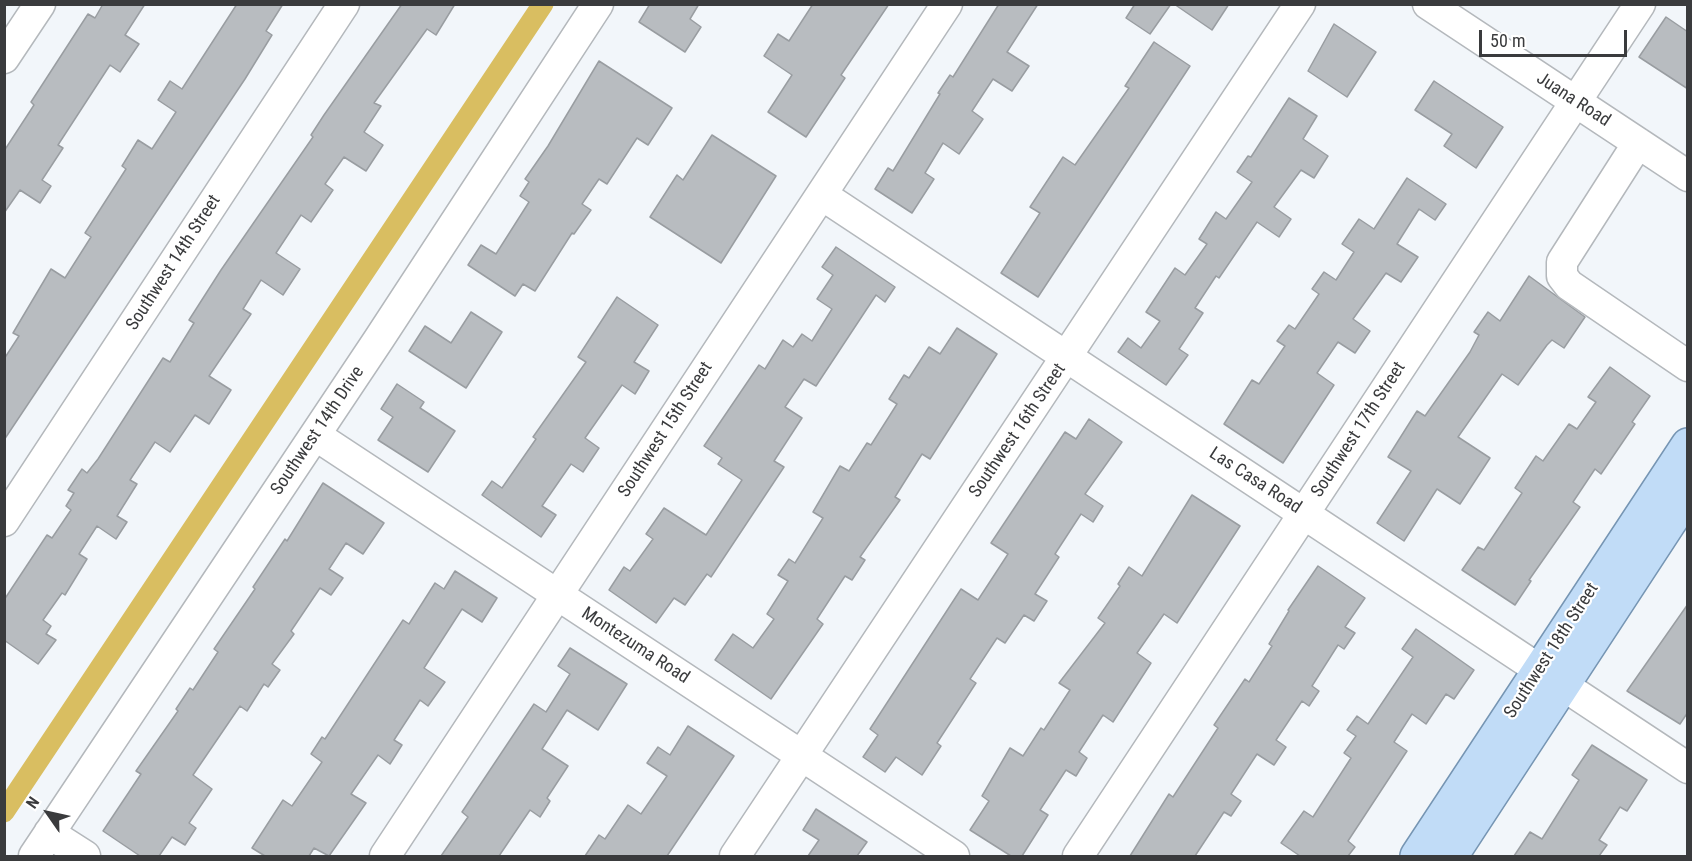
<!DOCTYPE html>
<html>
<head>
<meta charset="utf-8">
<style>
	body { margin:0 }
	#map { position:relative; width:1692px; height:861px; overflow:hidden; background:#f2f6fa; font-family:"Roboto Condensed",sans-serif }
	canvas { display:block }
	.frame { position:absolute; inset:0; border:6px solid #3a3b3d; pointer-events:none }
	.north { position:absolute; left:18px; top:783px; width:60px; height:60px; -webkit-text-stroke:4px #fff; paint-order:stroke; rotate:304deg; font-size:16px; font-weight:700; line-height:24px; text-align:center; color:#3a3b3d }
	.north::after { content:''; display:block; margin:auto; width:21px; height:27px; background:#3a3b3d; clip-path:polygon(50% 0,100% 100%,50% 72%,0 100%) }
	.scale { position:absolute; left:1479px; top:30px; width:148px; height:27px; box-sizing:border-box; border:3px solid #3a3b3d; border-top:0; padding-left:8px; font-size:18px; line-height:21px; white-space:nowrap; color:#3a3b3d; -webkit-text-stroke:4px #fff; paint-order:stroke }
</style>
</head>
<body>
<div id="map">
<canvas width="1692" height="861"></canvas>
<div class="frame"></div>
<div class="north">N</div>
<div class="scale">50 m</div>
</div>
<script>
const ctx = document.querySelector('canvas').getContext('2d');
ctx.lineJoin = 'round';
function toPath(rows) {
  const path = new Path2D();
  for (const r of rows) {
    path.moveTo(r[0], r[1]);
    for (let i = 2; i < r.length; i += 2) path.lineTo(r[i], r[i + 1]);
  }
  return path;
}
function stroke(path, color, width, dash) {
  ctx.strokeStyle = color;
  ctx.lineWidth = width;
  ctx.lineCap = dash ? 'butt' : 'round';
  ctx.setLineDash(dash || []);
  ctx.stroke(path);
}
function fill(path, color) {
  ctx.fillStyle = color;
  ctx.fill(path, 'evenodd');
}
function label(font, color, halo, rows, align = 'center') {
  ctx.font = font + ' "Roboto Condensed",sans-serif';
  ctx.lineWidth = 4.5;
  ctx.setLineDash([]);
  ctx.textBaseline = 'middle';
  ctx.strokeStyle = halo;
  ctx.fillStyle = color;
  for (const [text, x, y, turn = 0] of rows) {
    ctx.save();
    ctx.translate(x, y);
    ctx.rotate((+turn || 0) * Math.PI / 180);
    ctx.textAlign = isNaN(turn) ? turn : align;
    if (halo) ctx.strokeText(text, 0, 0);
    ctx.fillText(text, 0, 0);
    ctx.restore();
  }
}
stroke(toPath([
	[4,812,543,4]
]), '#d9be61', 21);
const building = toPath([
	[103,4,145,4,125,35,139,44,120,72,110,65,58,145,63,148,42,180,51,186,40,203,20,190,4,213,4,151,34,105,31,102,88,14,95,18,103,4],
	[237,4,283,4,266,31,272,35,245,79,4,440,4,359,19,336,13,333,51,269,65,278,91,237,85,233,126,169,122,166,138,140,152,149,176,112,158,100,170,81,182,89,237,4],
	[402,4,455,4,436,35,427,29,374,103,381,106,364,132,383,145,366,171,344,157,325,184,333,190,311,222,301,215,276,253,300,269,283,295,261,280,243,309,251,314,209,376,231,390,209,424,195,415,170,452,155,442,130,480,137,484,117,516,127,522,116,539,97,526,79,554,87,559,65,595,62,593,43,620,51,626,46,634,56,640,38,664,4,640,4,600,47,535,52,538,71,510,66,506,74,493,68,490,82,469,87,473,98,459,163,358,170,362,194,323,189,320,221,270,313,137,311,135,324,115,402,4],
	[650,4,699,4,690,19,701,27,685,52,639,22,650,4],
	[813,4,889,4,841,75,845,78,806,137,768,112,792,75,764,56,778,34,789,41,813,4],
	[999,4,1038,4,1007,52,1029,66,1012,91,993,79,972,111,983,119,959,154,943,143,925,173,934,179,912,213,875,189,888,168,893,171,940,94,938,93,950,75,953,77,999,4],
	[1135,4,1171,4,1150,34,1126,18,1135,4],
	[1174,4,1229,4,1212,30,1174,4],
	[1666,17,1688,32,1688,89,1639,57,1666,17],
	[1334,24,1376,52,1347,97,1308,71,1334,24],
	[1154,42,1190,66,1038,297,1001,273,1040,213,1030,207,1063,157,1075,165,1129,88,1125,86,1154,42],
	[599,61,672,108,648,145,637,138,607,184,599,179,582,204,591,210,574,234,572,233,535,291,523,284,515,296,468,265,481,245,496,254,529,202,520,196,529,182,525,179,548,146,599,61],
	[1434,81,1503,127,1476,168,1444,146,1452,134,1415,110,1434,81],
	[1289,98,1317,116,1303,139,1328,156,1314,178,1301,170,1274,207,1291,219,1279,237,1257,222,1219,278,1216,276,1195,308,1203,313,1179,349,1188,355,1166,385,1118,352,1128,338,1141,348,1160,321,1146,312,1175,268,1185,275,1207,244,1199,239,1216,212,1226,219,1252,182,1237,172,1248,156,1251,157,1289,98],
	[712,135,776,176,721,263,650,217,677,175,683,180,712,135],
	[1407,178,1446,204,1435,220,1419,209,1397,244,1418,257,1401,282,1386,273,1353,319,1370,331,1355,353,1338,342,1317,373,1334,385,1283,463,1224,424,1252,380,1259,384,1285,346,1277,341,1289,325,1295,329,1319,294,1312,289,1324,272,1336,280,1354,252,1342,244,1359,219,1374,229,1407,178],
	[836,247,895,287,885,302,876,295,816,386,804,379,785,407,802,418,774,461,784,467,711,577,707,574,685,605,674,598,656,623,609,590,624,567,630,571,653,539,646,534,664,508,706,535,742,480,718,464,722,458,704,446,759,365,765,369,783,340,793,347,802,334,812,341,832,309,817,299,833,275,822,267,836,247],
	[1529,276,1585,317,1564,348,1552,340,1547,345,1518,385,1502,374,1458,437,1490,458,1460,504,1437,489,1404,541,1377,523,1411,471,1388,457,1417,411,1425,416,1470,352,1479,335,1474,332,1488,312,1500,321,1529,276],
	[617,297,658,325,634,362,649,371,635,394,622,385,585,438,599,448,583,472,571,464,542,506,556,515,541,537,482,495,492,481,502,488,536,439,533,437,586,362,578,357,617,297],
	[471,312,502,332,466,388,409,351,425,326,451,343,471,312],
	[957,328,997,354,930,459,922,454,895,497,900,500,860,557,865,560,852,580,845,576,817,619,823,624,771,699,715,660,733,634,753,648,774,619,767,614,788,581,778,575,789,559,795,563,823,518,813,512,840,466,849,471,867,443,871,445,897,404,889,399,904,375,909,378,929,347,940,354,957,328],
	[1610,367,1650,396,1632,422,1635,424,1601,474,1595,469,1573,502,1580,507,1529,580,1531,581,1515,605,1462,570,1478,547,1484,550,1522,493,1515,488,1536,456,1543,461,1569,424,1577,429,1596,402,1588,397,1610,367],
	[397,384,424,402,420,408,455,431,428,472,378,440,393,417,381,409,397,384],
	[1089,419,1122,442,1085,494,1103,506,1093,522,1081,514,1055,554,1059,557,1035,594,1047,601,1034,621,1024,615,1005,643,997,638,970,679,976,683,937,743,941,746,922,775,896,757,885,772,863,757,878,735,870,729,961,589,978,600,1008,554,991,543,1065,432,1076,439,1089,419],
	[323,483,384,523,363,554,346,543,329,569,343,578,331,595,320,588,291,631,294,634,272,664,280,670,268,687,264,684,247,711,240,706,193,775,212,789,189,823,196,828,185,845,172,837,159,856,140,856,103,831,141,774,136,771,178,711,176,709,190,688,193,690,218,652,214,649,255,589,253,587,285,539,287,541,323,483],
	[1192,495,1240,526,1177,623,1164,614,1137,653,1151,663,1113,722,1103,715,1079,752,1087,758,1076,776,1066,770,1040,810,1048,815,1022,856,1011,856,970,830,989,801,982,796,1010,748,1023,756,1041,728,1044,730,1070,690,1059,683,1105,623,1098,618,1120,586,1118,584,1129,567,1142,576,1192,495],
	[1318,566,1365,598,1345,627,1355,633,1344,649,1338,645,1312,686,1319,691,1309,706,1302,701,1276,740,1286,747,1274,765,1257,754,1231,794,1241,801,1231,816,1224,812,1195,856,1130,856,1169,794,1173,797,1218,728,1214,725,1245,679,1249,682,1272,646,1269,644,1289,611,1288,610,1318,566],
	[455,571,497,598,482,622,462,609,424,668,445,682,428,706,420,700,394,740,402,745,390,764,378,755,351,794,366,803,329,856,314,848,309,856,265,856,252,848,283,800,292,806,322,762,311,754,322,737,325,739,403,620,409,624,435,583,444,589,455,571],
	[1688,604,1688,712,1680,724,1627,691,1688,604],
	[1416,629,1474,670,1454,699,1446,694,1426,724,1412,714,1394,742,1407,751,1348,841,1355,847,1348,856,1300,856,1281,843,1304,811,1313,817,1351,758,1344,753,1356,736,1347,730,1357,716,1368,724,1413,657,1402,649,1416,629],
	[570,648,627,684,598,730,567,710,542,749,568,766,547,798,550,801,540,817,530,810,499,856,441,856,468,817,462,812,534,704,546,712,570,674,558,666,570,648],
	[688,726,734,756,667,856,585,856,599,835,605,839,628,805,641,814,667,776,647,763,658,747,670,755,688,726],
	[1592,745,1647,780,1627,811,1620,807,1599,840,1607,845,1599,856,1514,856,1530,832,1542,839,1579,780,1572,775,1592,745],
	[816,809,867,842,857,856,808,856,819,840,803,830,816,809]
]);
fill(building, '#b8bcc0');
stroke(building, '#999da1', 1.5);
const minor = toPath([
	[1428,4,1688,176],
	[4,58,40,4],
	[1638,143,1562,262,1562,276,1569,285,1688,366],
	[822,195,1688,768],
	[315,435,954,856],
	[4,521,344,4],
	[49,833,85,856],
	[34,856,379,339,598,4],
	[385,856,947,4],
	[735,856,1300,4],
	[1078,856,1640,4]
]);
const major = toPath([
	[1417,856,1688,445],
	[1451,856,1688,494]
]);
stroke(minor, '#b4b8bc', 33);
stroke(major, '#7695b3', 36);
stroke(minor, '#fff', 30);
stroke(major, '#c1dcf7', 33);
label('18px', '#3a3b3d', '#fff', [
	["Juana Road",1573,100,33],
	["Southwest 14th Street",174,263,-57],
	["Southwest 15th Street",666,430,-57],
	["Southwest 17th Street",1359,430,-57],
	["Southwest 14th Drive",318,431,-56],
	["Southwest 16th Street",1018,431,-56],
	["Las Casa Road",1255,481,33],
	["Montezuma Road",635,646,33],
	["Southwest 18th Street",1552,651,-57]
]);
</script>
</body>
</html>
